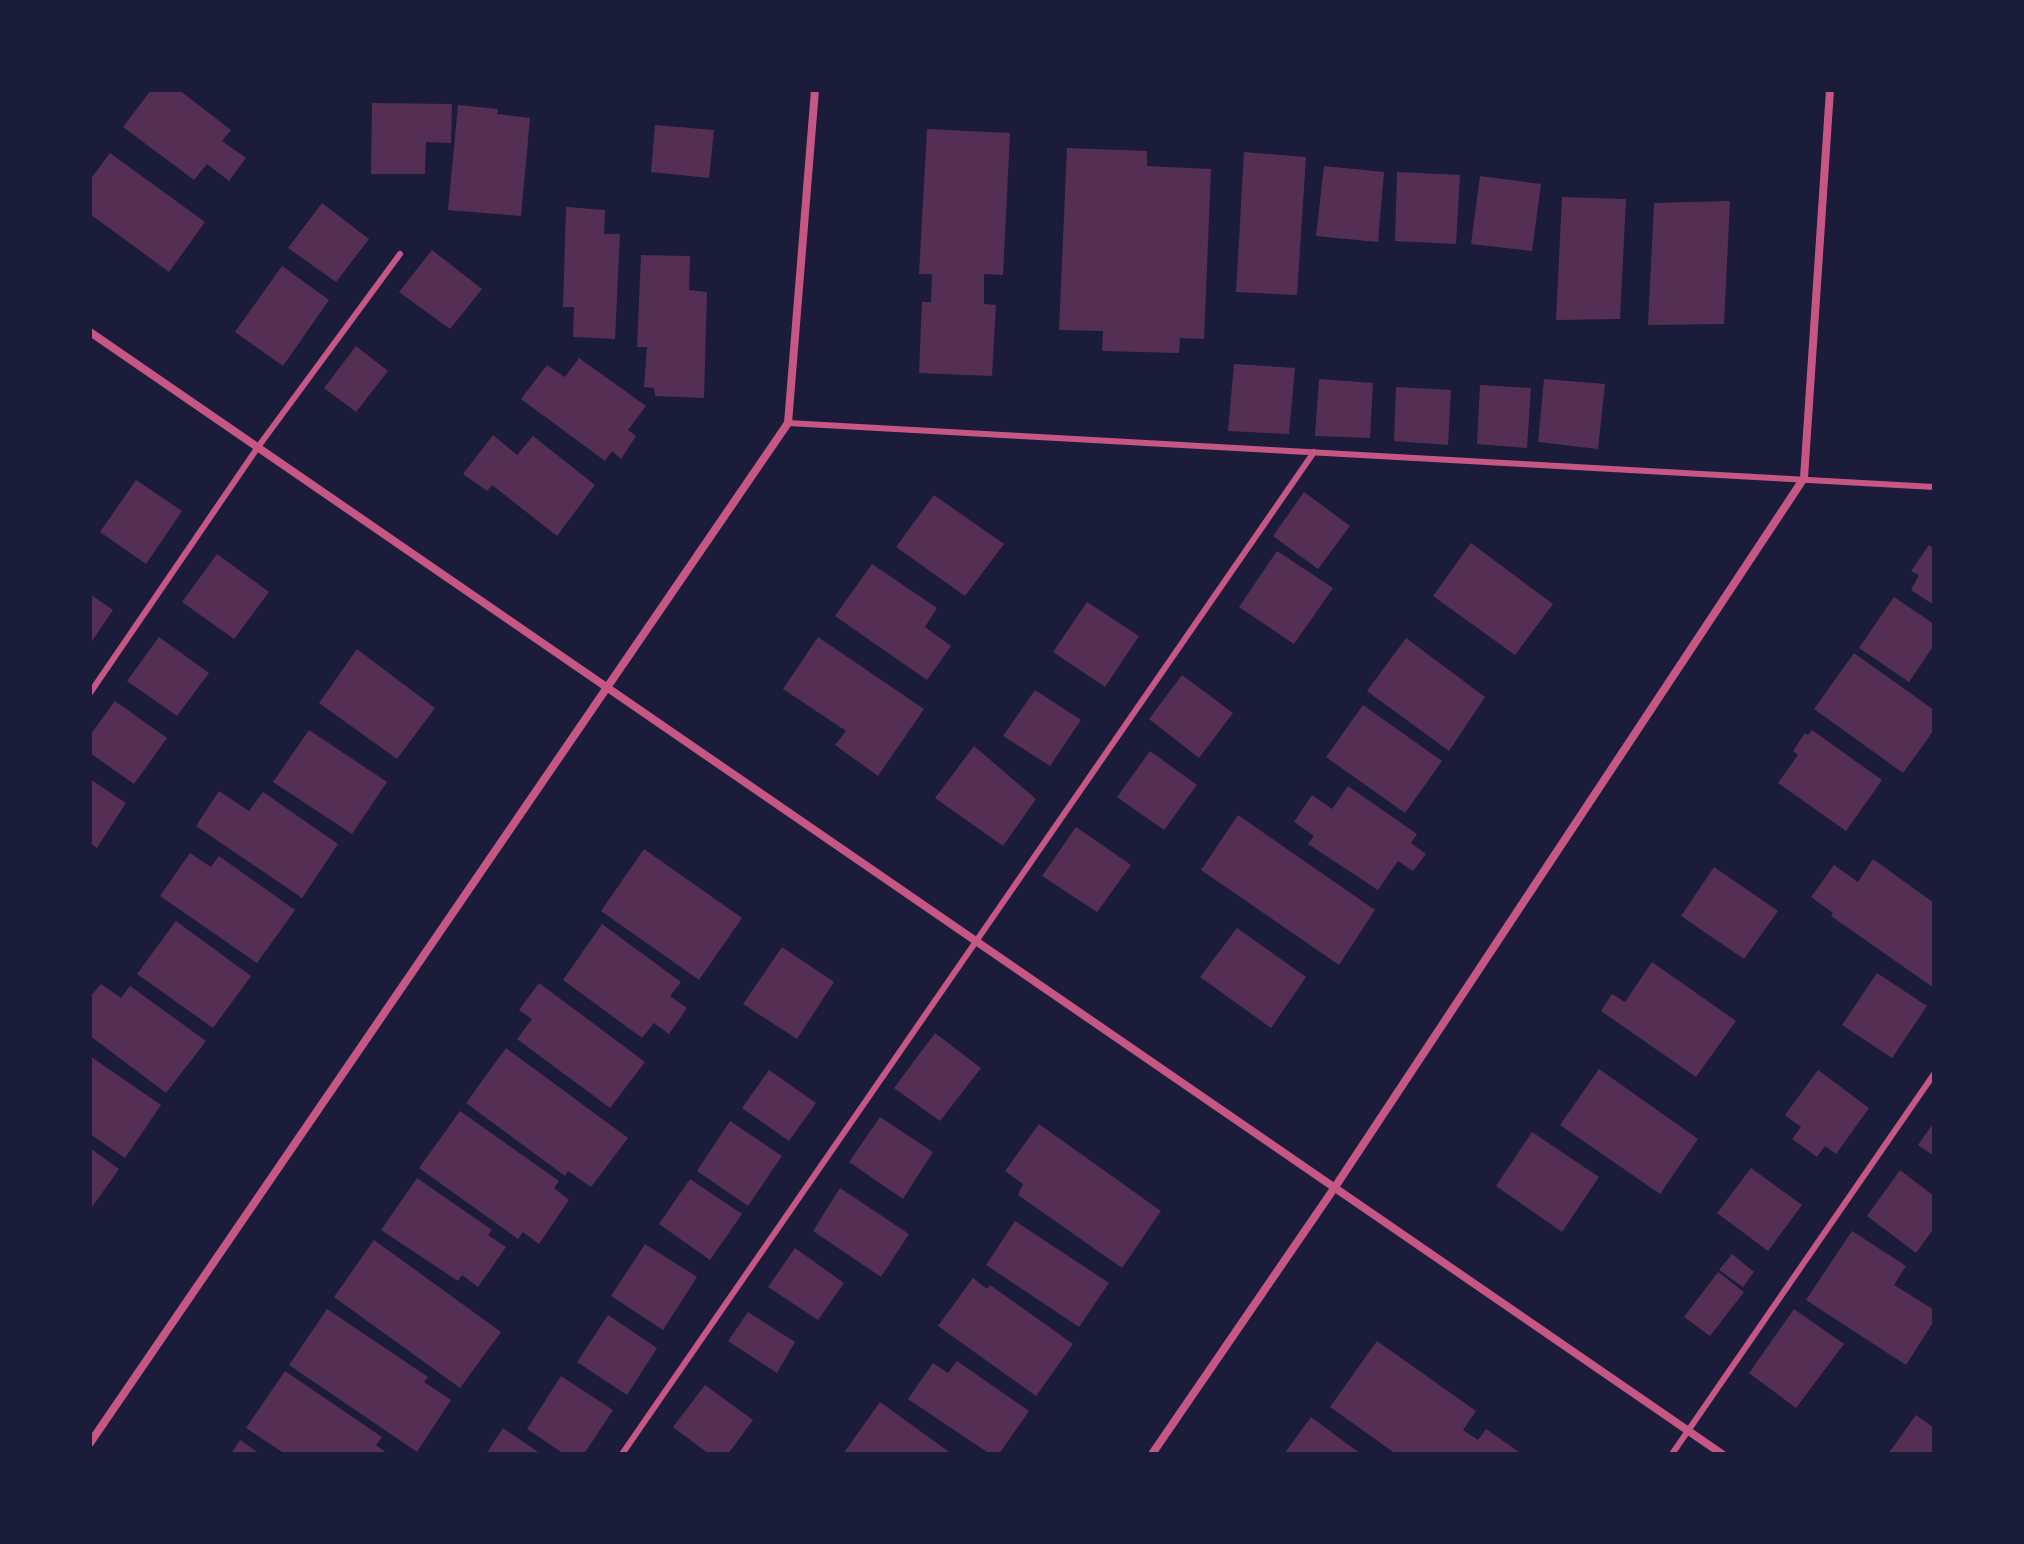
<!DOCTYPE html>
<html>
<head>
<meta charset="utf-8">
<style>
	body { margin:0 }
	#map { position:relative; width:2024px; height:1544px; overflow:hidden; background:#1b1b3a; font-family:"Fira Sans Condensed",sans-serif }
	canvas { display:block }
	.frame { position:absolute; inset:0; border:92px solid #1b1b3a; pointer-events:none }
</style>
</head>
<body>
<div id="map">
<canvas width="2024" height="1544"></canvas>
<div class="frame"></div>
</div>
<script>
const ctx = document.querySelector('canvas').getContext('2d');
ctx.lineJoin = 'round';
function fill(path, color) {
  ctx.fillStyle = color;
  ctx.fill(path, 'evenodd');
}
function toPath(rows) {
  const path = new Path2D();
  for (const r of rows) {
    path.moveTo(r[0], r[1]);
    for (let i = 2; i < r.length; i += 2) path.lineTo(r[i], r[i + 1]);
  }
  return path;
}
function stroke(path, color, width, dash) {
  ctx.strokeStyle = color;
  ctx.lineWidth = width;
  ctx.lineCap = dash ? 'butt' : 'round';
  ctx.setLineDash(dash || []);
  ctx.stroke(path);
}
fill(toPath([
	[151,90,179,90,231,130,222,141,246,158,229,181,207,164,194,180,123,127],
	[372,103,452,104,451,143,426,142,425,174,371,174],
	[458,105,498,109,497,114,530,118,521,216,448,210],
	[655,125,714,130,709,178,651,172],
	[927,129,1010,133,1003,275,984,274,984,304,996,305,992,376,919,373,922,302,931,302,932,274,919,274],
	[1067,148,1147,151,1147,166,1211,169,1204,339,1180,338,1179,353,1102,351,1103,331,1059,330],
	[1244,152,1306,157,1297,295,1236,292],
	[110,153,205,222,169,272,90,214,90,180],
	[1324,166,1384,172,1378,242,1316,236],
	[1397,172,1460,175,1456,244,1395,241],
	[1480,176,1541,184,1532,251,1471,244],
	[1562,197,1626,199,1620,319,1556,320],
	[1730,201,1724,324,1648,325,1654,203],
	[322,203,369,239,336,282,288,248],
	[566,207,605,210,604,234,620,234,615,339,573,337,574,307,563,307],
	[432,250,482,289,450,329,399,292],
	[641,255,690,256,689,290,707,292,704,398,655,396,654,388,644,387,647,347,637,347],
	[282,266,329,300,283,366,235,332],
	[356,346,388,371,356,412,324,388],
	[579,358,646,406,628,430,636,436,621,459,612,451,605,461,521,399,547,365,565,377],
	[1234,364,1295,368,1289,434,1228,431],
	[1319,379,1373,383,1370,438,1315,436],
	[1544,379,1605,384,1598,449,1538,442],
	[1480,385,1531,388,1527,448,1477,444],
	[1396,387,1451,390,1448,445,1394,441],
	[493,435,517,455,533,436,595,485,557,536,492,485,487,491,463,474],
	[136,480,182,511,146,564,100,532],
	[1304,492,1350,526,1318,569,1273,536],
	[934,495,1004,544,965,596,896,547],
	[1471,543,1553,604,1515,655,1433,596],
	[1929,545,1934,549,1934,605,1911,590,1919,575,1911,571],
	[1277,551,1333,588,1294,644,1239,607],
	[217,554,269,592,234,639,182,602],
	[872,564,937,608,925,627,951,646,927,680,835,616],
	[90,594,113,610,90,644],
	[1894,597,1934,624,1934,645,1909,682,1859,648],
	[1087,602,1139,636,1105,687,1053,652],
	[159,637,209,673,177,716,127,681],
	[818,637,924,709,878,776,835,745,846,731,783,689],
	[1406,638,1485,697,1449,751,1367,691],
	[357,649,435,708,397,759,319,703],
	[1854,653,1934,710,1934,730,1903,773,1814,709],
	[1182,675,1233,713,1199,758,1149,719],
	[1035,690,1081,720,1050,766,1003,736],
	[115,701,167,738,134,784,90,753,90,735],
	[1363,705,1442,761,1405,813,1326,757],
	[309,730,387,782,352,834,273,782],
	[1812,730,1882,780,1846,831,1778,783,1798,755,1793,751,1805,733,1808,735],
	[974,746,1036,799,1003,846,935,798],
	[1150,751,1197,785,1164,830,1117,797],
	[90,779,126,803,97,848,90,843],
	[1348,786,1417,834,1411,843,1426,854,1413,871,1398,861,1378,890,1308,844,1314,836,1294,822,1312,795,1332,809],
	[219,791,249,811,263,792,338,844,302,898,196,826],
	[1238,815,1375,910,1339,965,1201,870],
	[1076,827,1131,865,1097,912,1042,876],
	[644,849,742,918,699,980,601,911],
	[190,853,211,867,219,856,295,910,257,963,160,896],
	[1873,859,1934,903,1934,988,1831,916,1833,913,1811,897,1834,865,1858,882],
	[1714,867,1778,911,1744,959,1681,916],
	[176,921,251,976,213,1028,137,974],
	[602,924,681,982,670,996,687,1008,669,1034,654,1023,642,1038,563,980],
	[1237,928,1306,977,1271,1028,1200,977],
	[782,947,834,982,797,1039,743,1004],
	[1652,962,1736,1021,1696,1077,1601,1011,1612,994,1625,1002],
	[1877,973,1927,1006,1892,1058,1842,1025],
	[539,983,645,1062,610,1108,517,1039,532,1019,519,1010],
	[101,984,121,998,130,986,206,1041,166,1093,90,1036,90,997],
	[935,1033,981,1068,940,1121,894,1088],
	[506,1048,628,1138,591,1187,568,1171,565,1176,466,1103],
	[90,1056,161,1105,125,1158,90,1134],
	[1599,1069,1698,1139,1660,1194,1560,1125],
	[769,1070,816,1103,789,1141,742,1108],
	[1818,1070,1869,1108,1836,1154,1825,1146,1817,1157,1792,1139,1801,1127,1785,1115],
	[460,1111,559,1181,554,1188,569,1200,539,1244,523,1232,518,1239,419,1168],
	[880,1117,933,1152,903,1199,849,1162],
	[730,1121,782,1156,748,1206,697,1171],
	[1934,1122,1934,1156,1918,1145],
	[1039,1124,1161,1211,1122,1268,1018,1195,1023,1184,1005,1171],
	[1532,1132,1599,1177,1562,1232,1496,1186],
	[90,1148,119,1169,90,1210],
	[1751,1168,1802,1205,1768,1251,1717,1213],
	[1900,1170,1934,1196,1934,1228,1916,1253,1867,1216],
	[417,1178,492,1230,488,1235,506,1247,478,1287,462,1275,458,1281,381,1230],
	[690,1179,742,1214,710,1260,659,1224],
	[840,1188,909,1234,881,1277,813,1231],
	[1015,1221,1109,1283,1079,1327,986,1265],
	[1852,1231,1906,1266,1894,1285,1934,1310,1934,1321,1906,1365,1806,1300],
	[374,1240,501,1332,460,1388,334,1297],
	[645,1244,697,1277,663,1330,611,1296],
	[795,1248,844,1283,818,1320,768,1287],
	[1732,1254,1754,1272,1743,1287,1719,1270],
	[1718,1272,1744,1292,1710,1336,1684,1317],
	[973,1278,987,1289,990,1285,1073,1344,1036,1396,938,1326],
	[327,1309,428,1377,424,1382,451,1400,417,1452,289,1365],
	[1794,1309,1844,1344,1796,1408,1749,1373],
	[748,1312,795,1342,777,1373,728,1341],
	[608,1315,657,1348,627,1395,577,1362],
	[1377,1341,1476,1411,1463,1430,1478,1440,1486,1429,1522,1454,1396,1454,1330,1407],
	[957,1361,1029,1411,999,1454,990,1454,908,1399,933,1363,948,1373],
	[285,1371,382,1437,376,1445,388,1454,285,1454,246,1428],
	[561,1376,613,1410,584,1454,564,1454,527,1429],
	[705,1385,753,1420,728,1454,709,1454,673,1427],
	[880,1402,952,1454,843,1454],
	[1916,1415,1934,1428,1934,1454,1888,1454],
	[1311,1417,1361,1454,1284,1454],
	[503,1428,541,1454,486,1454],
	[240,1440,260,1454,231,1454]
]), '#542f53');
stroke(toPath([
	[788,423,1934,487],
	[90,693,258,447,400,254],
	[622,1454,1314,452],
	[1672,1454,1934,1074]
]), '#c65784', 6);
stroke(toPath([
	[90,332,1722,1454],
	[90,1443,788,423,815,90],
	[1152,1454,1335,1187,1804,478,1830,90]
]), '#c65784', 8);
</script>
</body>
</html>
